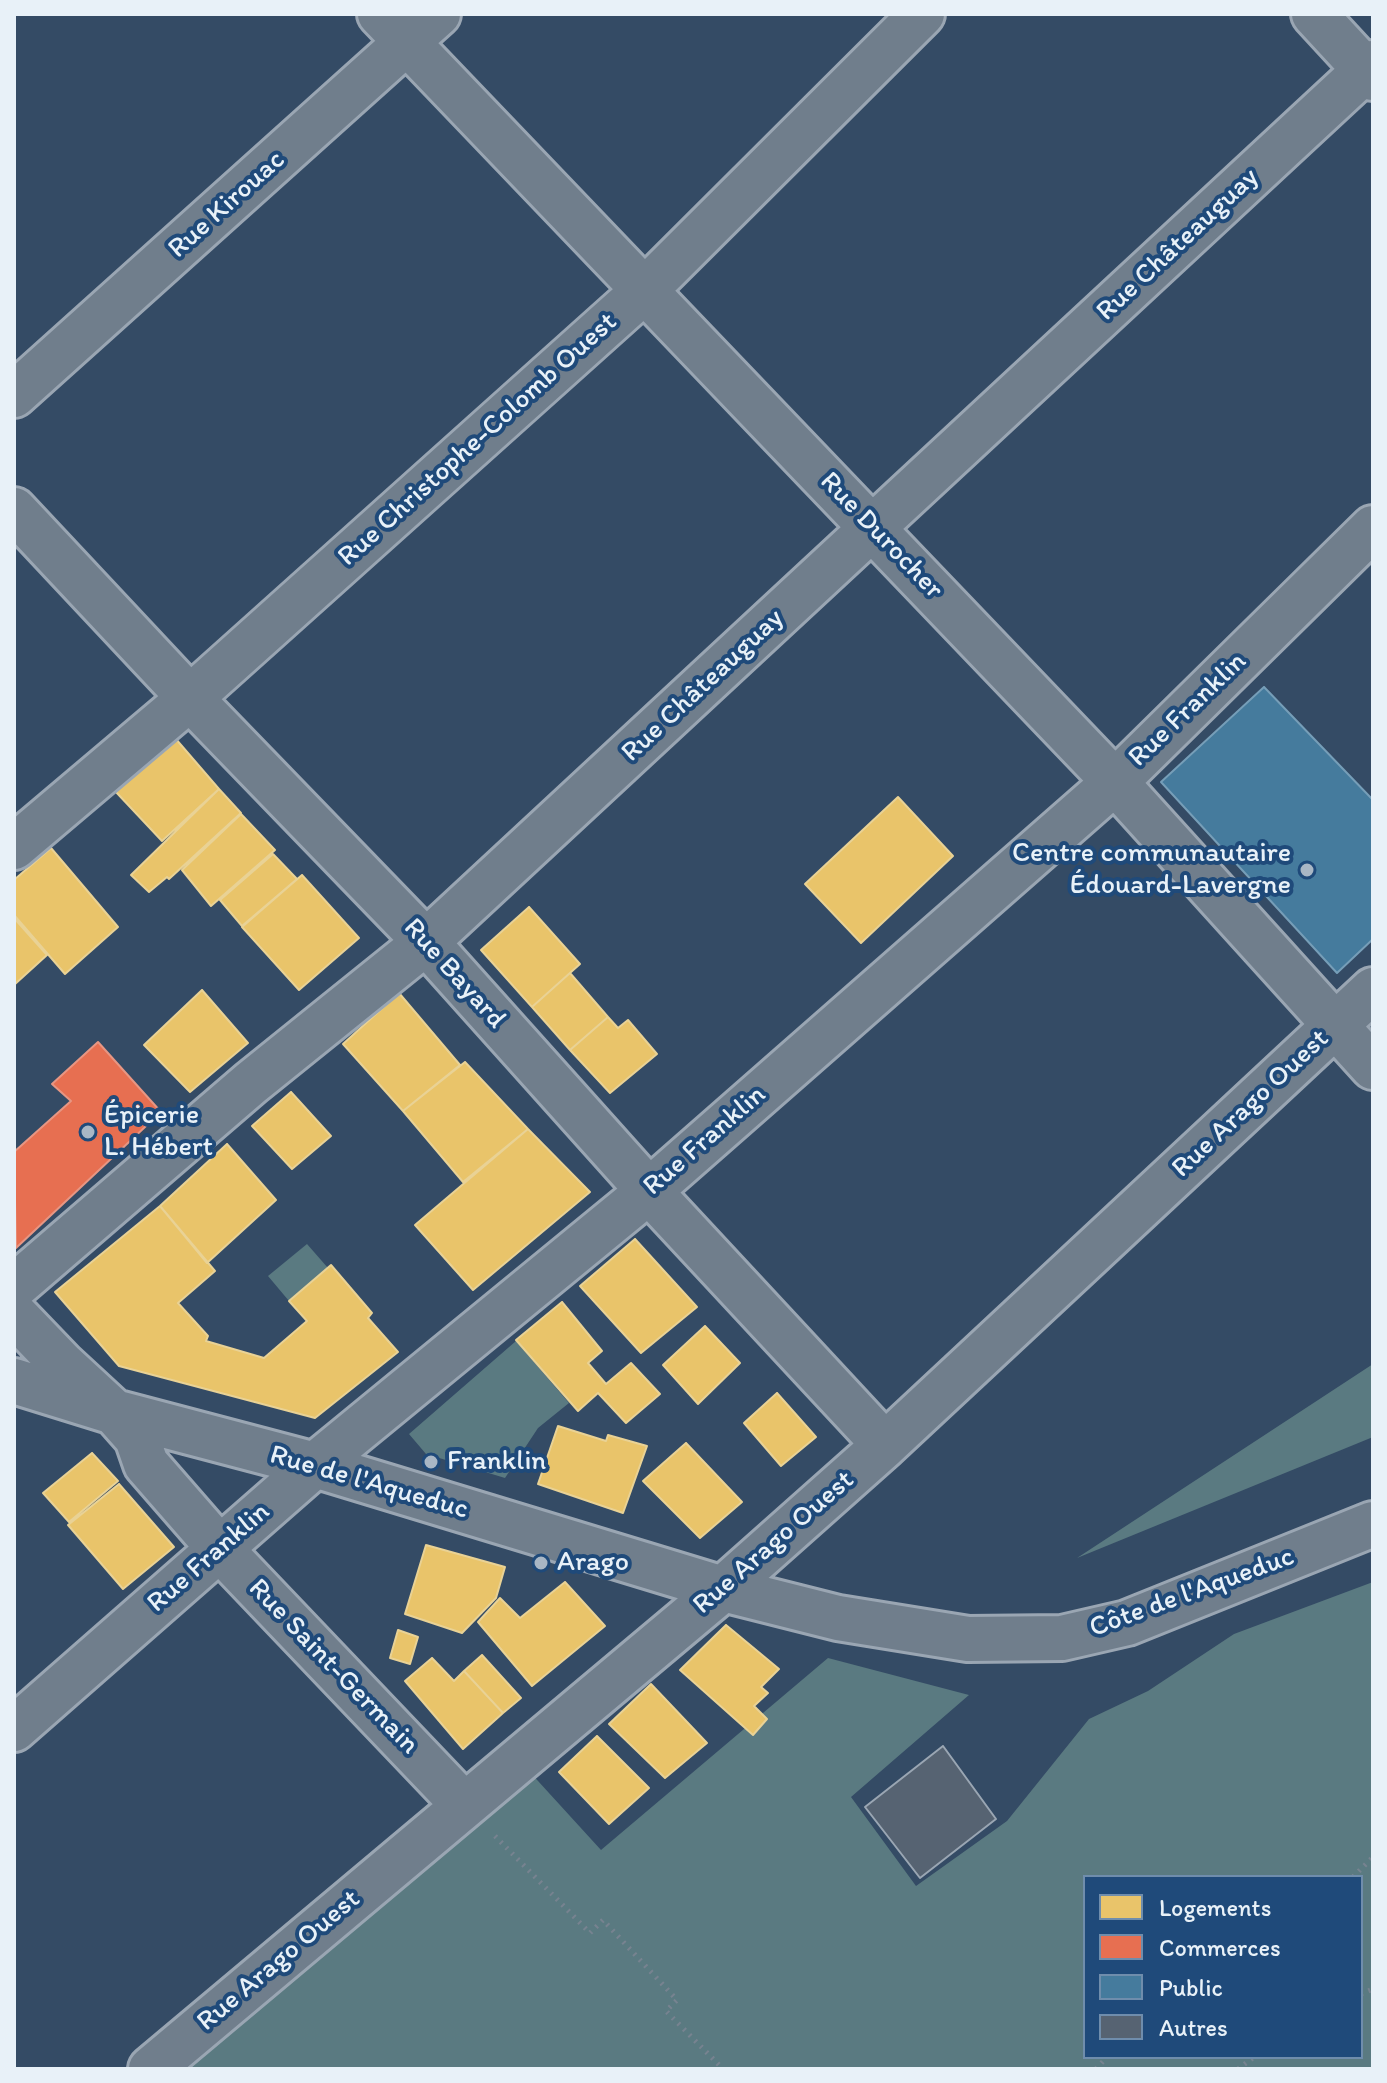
<!DOCTYPE html>
<html>
<head>
<meta charset="utf-8">
<style>
	body { margin:0 }
	#map { position:relative; width:1387px; height:2083px; overflow:hidden; background:#344b65; font-family:Itim,sans-serif }
	canvas { display:block }
	.frame { position:absolute; inset:0; border:16px solid #e8f1f8; pointer-events:none }
	.legend { position:absolute; left:1083px; top:1875px; width:280px; height:184px; box-sizing:border-box; background:#1f4a7a; border:2px solid #6f8dac; margin:0; padding:10px 14px; list-style:none; font-size:24px; color:#e8f1f8 }
	.legend li { display:flex; align-items:center; gap:16px; height:40px }
	.legend b { width:40px; border:2px solid #6f8dac }
</style>
</head>
<body>
<div id="map">
<canvas width="1387" height="2083"></canvas>
<div class="frame"></div>
<ul class="legend">
<li><b style="height:22px;background:#e9c46a"></b>Logements</li>
<li><b style="height:22px;background:#e76f51"></b>Commerces</li>
<li><b style="height:22px;background:#457b9d"></b>Public</li>
<li><b style="height:22px;background:#566372"></b>Autres</li>
</ul>
</div>
<script>
const ctx = document.querySelector('canvas').getContext('2d');
ctx.lineJoin = 'round';
function fill(path, color) {
  ctx.fillStyle = color;
  ctx.fill(path, 'evenodd');
}
function toPath(rows) {
  const path = new Path2D();
  for (const r of rows) {
    path.moveTo(r[0], r[1]);
    for (let i = 2; i < r.length; i += 2) path.lineTo(r[i], r[i + 1]);
  }
  return path;
}
function stroke(path, color, width, dash) {
  ctx.strokeStyle = color;
  ctx.lineWidth = width;
  ctx.lineCap = dash ? 'butt' : 'round';
  ctx.setLineDash(dash || []);
  ctx.stroke(path);
}
function label(font, color, halo, rows, align = 'center') {
  ctx.font = font + ' Itim,sans-serif';
  ctx.lineWidth = 8;
  ctx.setLineDash([]);
  ctx.textBaseline = 'middle';
  ctx.strokeStyle = halo;
  ctx.fillStyle = color;
  for (const [text, x, y, turn = 0] of rows) {
    ctx.save();
    ctx.translate(x, y);
    ctx.rotate((+turn || 0) * Math.PI / 180);
    ctx.textAlign = isNaN(turn) ? turn : align;
    if (halo) ctx.strokeText(text, 0, 0);
    ctx.fillText(text, 0, 0);
    ctx.restore();
  }
}
fill(toPath([
	[307,1244,328,1268,289,1301,268,1276],
	[516,1341,569,1403,538,1428,505,1478,426,1454,409,1434],
	[1373,1364,1373,1437,1077,1558],
	[1373,1582,1373,2069,176,2069,528,1770,601,1850,828,1658,969,1695,851,1797,916,1886,1007,1821,1089,1719,1148,1691,1234,1634],
	[1085,1877,1361,1877,1361,2057,1085,2057]
]), '#5a7a81');
const homes = toPath([
	[175,738,219,789,162,841,115,791,175,738],
	[219,789,241,813,169,879,167,877,149,892,131,875,219,789],
	[898,797,953,856,861,943,805,884,898,797],
	[241,814,275,850,211,906,182,870,241,814],
	[51,848,118,927,65,974,14,915,14,880,51,848],
	[273,854,297,879,242,926,220,900,273,854],
	[302,875,359,938,299,990,242,927,302,875],
	[529,907,580,964,532,1007,481,950,529,907],
	[14,918,47,955,14,985,14,918],
	[570,973,608,1017,570,1050,532,1007,570,973],
	[202,990,248,1043,190,1092,144,1045,202,990],
	[399,993,460,1065,403,1111,343,1044,399,993],
	[608,1017,618,1028,628,1020,657,1054,610,1093,570,1050,608,1017],
	[465,1062,528,1129,463,1182,403,1111,465,1062],
	[291,1092,331,1136,292,1169,252,1126,291,1092],
	[528,1129,590,1192,473,1290,415,1225,528,1129],
	[227,1144,276,1200,207,1263,160,1206,227,1144],
	[160,1206,215,1271,178,1303,208,1336,206,1341,264,1358,307,1321,289,1301,331,1265,372,1313,368,1318,398,1352,315,1418,119,1366,55,1292,160,1206],
	[635,1239,697,1307,641,1353,580,1286,635,1239],
	[562,1302,602,1351,588,1363,606,1384,631,1363,660,1394,626,1423,598,1393,578,1411,516,1340,562,1302],
	[705,1326,740,1363,698,1404,663,1365,705,1326],
	[777,1393,816,1437,781,1466,744,1423,777,1393],
	[558,1426,606,1441,608,1435,647,1446,623,1513,538,1484,558,1426],
	[686,1443,742,1502,700,1538,643,1481,686,1443],
	[92,1453,118,1481,69,1522,43,1493,92,1453],
	[119,1484,174,1547,123,1589,68,1525,119,1484],
	[426,1545,505,1567,496,1598,462,1633,405,1614,426,1545],
	[565,1582,605,1626,532,1686,478,1622,500,1598,520,1618,565,1582],
	[726,1625,779,1669,761,1687,768,1693,754,1706,767,1719,753,1735,680,1670,726,1625],
	[398,1630,418,1637,410,1664,390,1658,398,1630],
	[482,1655,521,1698,503,1713,464,1671,482,1655],
	[432,1658,454,1681,464,1671,503,1713,463,1749,405,1681,432,1658],
	[651,1684,707,1743,665,1778,609,1724,651,1684],
	[597,1736,649,1788,609,1824,559,1772,597,1736]
]);
fill(homes, '#e9c46a');
stroke(homes, '#e9d295', 2);
const shops = toPath([
	[98,1042,161,1112,16,1248,14,1152,71,1101,52,1084,98,1042]
]);
fill(shops, '#e76f51');
stroke(shops, '#e79683', 2);
const public = toPath([
	[1264,687,1373,800,1373,939,1337,973,1161,782,1264,687]
]);
fill(public, '#457b9d');
stroke(public, '#769eb8', 2);
const building = toPath([
	[943,1746,996,1819,920,1878,865,1807,943,1746]
]);
fill(building, '#566372');
stroke(building, '#9aa6b3', 2);
const minor = toPath([
	[380,14,1115,782,1373,1067],
	[1314,14,1373,78],
	[14,395,438,14],
	[14,510,190,698,426,942,649,1191,885,1445],
	[14,847,190,698,645,290,922,14],
	[14,1287,251,1083,426,942,1373,63],
	[14,1314,62,1364,114,1412,137,1438,146,1464,220,1549,464,1805],
	[14,1381,114,1412,315,1465,723,1589,838,1618,968,1639,1062,1638,1127,1623,1373,1524],
	[14,1729,315,1465,649,1191,1115,782,1373,528],
	[151,2069,723,1589,885,1445,1373,990]
]);
stroke(minor, '#9aa6b3', 50);
stroke(toPath([
	[495,1836,590,1933,603,1920,677,2000,666,2011,723,2069],
	[1353,1877,1373,1857],
	[1361,1994,1373,1989],
	[1096,2069,1107,2057],
	[1238,2069,1254,2057]
]), '#778390', 5, [2, 6]);
stroke(minor, '#707e8c', 44);
for (const [x, y, r, color] of [
	[1307,870,8,"#a9b7c5"],
	[88,1132,8,"#a9b7c5"],
	[431,1462,8,"#a9b7c5"],
	[541,1563,8,"#a9b7c5"]
]) {
  const dot = new Path2D();
  dot.arc(x, y, r, 0, 2 * Math.PI);
  ctx.fillStyle = color;
  ctx.fill(dot);
  stroke(dot, '#1f4a7a', 3);
}
label('28px', '#e8f1f8', '#1f4a7a', [
	["Rue Kirouac",227,205,-42],
	["Rue Châteauguay",1178,245,-43],
	["Rue Christophe-Colomb Ouest",478,440,-42],
	["Rue Durocher",881,536,46],
	["Rue Châteauguay",703,686,-43],
	["Rue Franklin",1188,710,-44],
	["Rue Bayard",454,974,48],
	["Rue Arago Ouest",1251,1104,-43],
	["Rue Franklin",705,1141,-41],
	["Rue de l'Aqueduc",369,1483,16],
	["Rue Arago Ouest",774,1543,-41],
	["Rue Franklin",209,1558,-41],
	["Côte de l'Aqueduc",1192,1593,-20],
	["Rue Saint-Germain",333,1667,46],
	["Rue Arago Ouest",279,1961,-40]
]);
label('28px', '#e8f1f8', '#1f4a7a', [
	["Centre communautaire",1291,854,"right"],
	["Édouard-Lavergne",1291,886,"right"],
	["Épicerie",104,1116],
	["L. Hébert",104,1148],
	["Franklin",447,1462],
	["Arago",557,1563]
], 'left');
</script>
</body>
</html>
